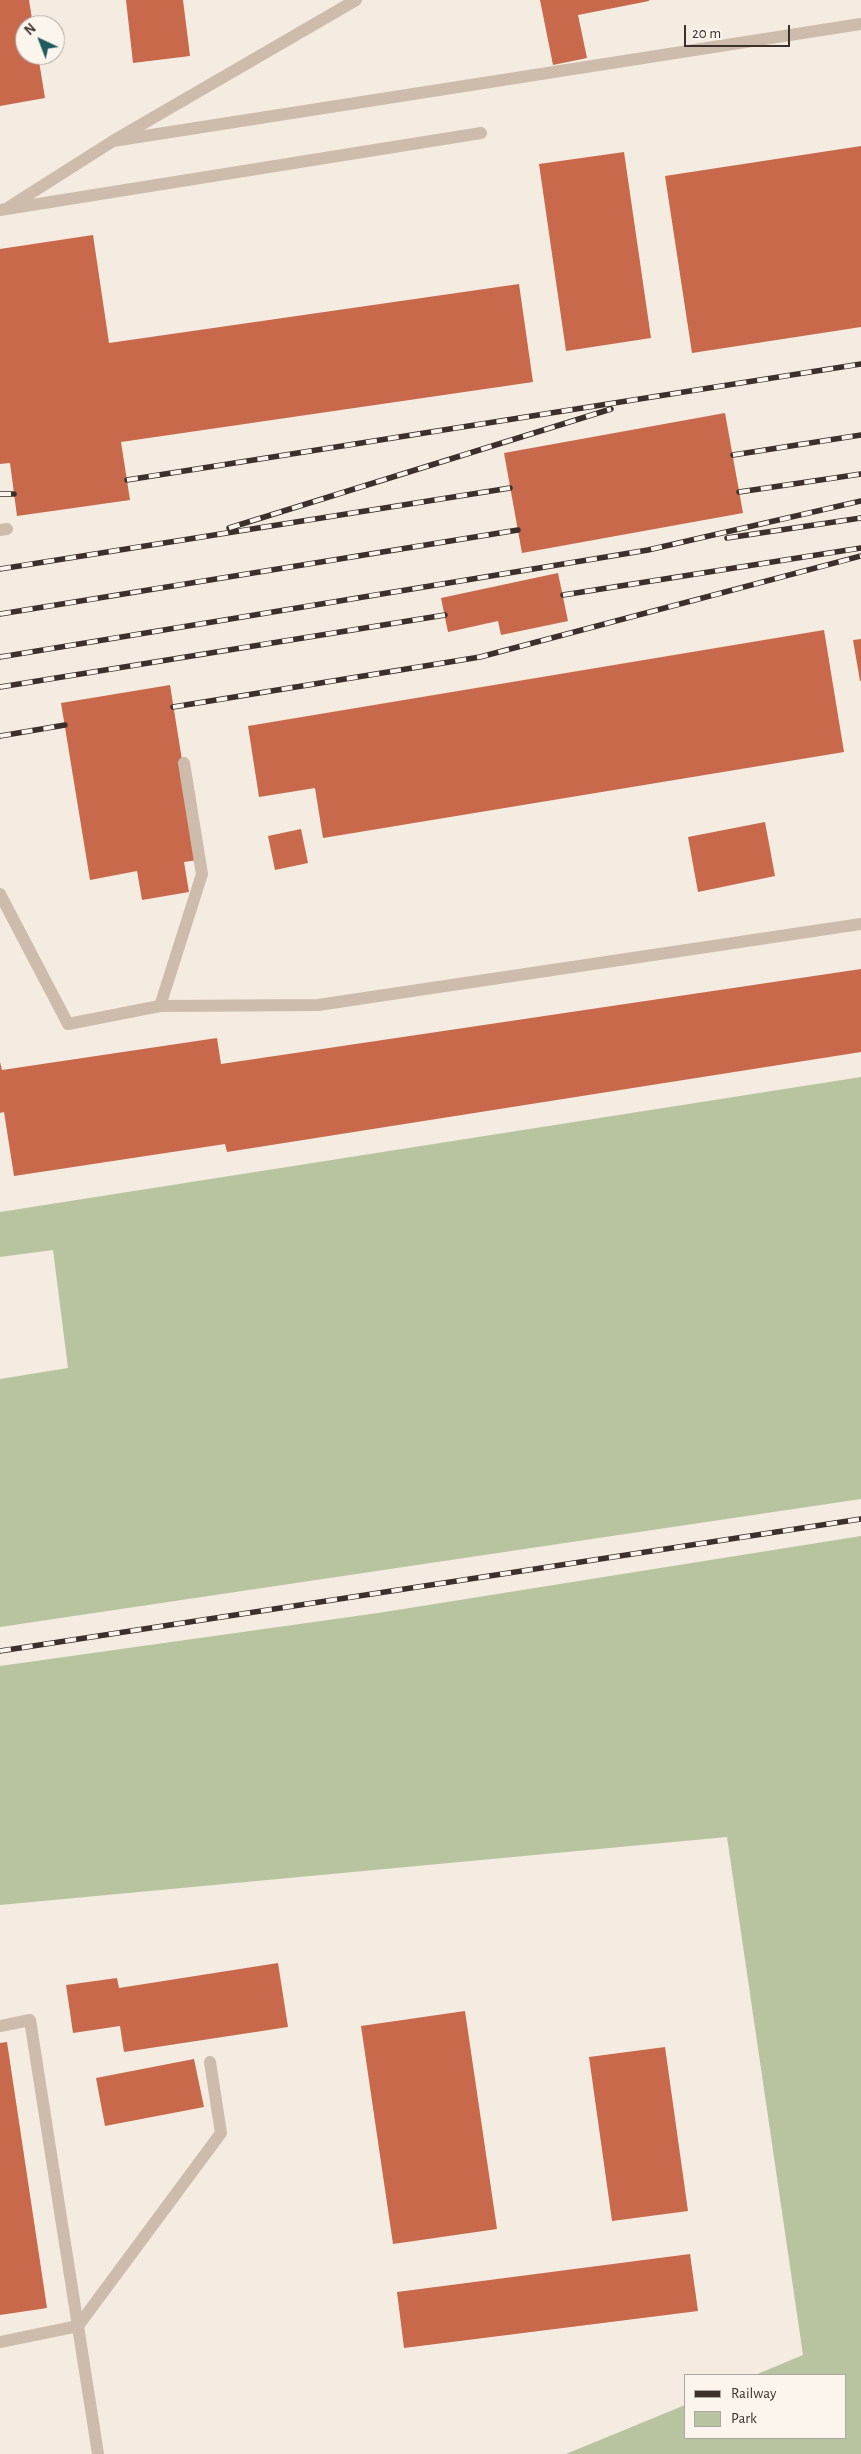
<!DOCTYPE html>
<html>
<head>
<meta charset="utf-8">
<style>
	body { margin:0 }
	#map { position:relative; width:861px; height:2454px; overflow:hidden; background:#f4ebe1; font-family:"Alegreya Sans",sans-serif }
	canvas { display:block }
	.legend { position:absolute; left:684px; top:2374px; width:162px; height:65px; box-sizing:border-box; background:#fbf5ee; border:1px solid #aea6a0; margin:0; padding:6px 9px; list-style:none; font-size:15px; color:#3b302b }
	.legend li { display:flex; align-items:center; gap:10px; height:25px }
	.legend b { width:25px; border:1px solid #aea6a0 }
	.north { position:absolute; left:15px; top:15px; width:50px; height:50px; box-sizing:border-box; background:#fbf5ee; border:1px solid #aea6a0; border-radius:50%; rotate:317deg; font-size:14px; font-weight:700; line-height:20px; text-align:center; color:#3b302b }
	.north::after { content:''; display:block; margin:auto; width:18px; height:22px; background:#1f5a5e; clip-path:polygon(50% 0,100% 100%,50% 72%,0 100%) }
	.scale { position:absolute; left:684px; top:25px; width:106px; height:22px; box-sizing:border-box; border:2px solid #3b302b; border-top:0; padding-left:6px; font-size:15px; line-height:18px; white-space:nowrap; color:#3b302b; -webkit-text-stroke:4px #fbf5ee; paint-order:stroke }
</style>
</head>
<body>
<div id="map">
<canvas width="861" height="2454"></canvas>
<ul class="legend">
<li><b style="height:6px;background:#3b302b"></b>Railway</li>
<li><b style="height:14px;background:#b8c4a0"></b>Park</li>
</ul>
<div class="north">N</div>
<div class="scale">20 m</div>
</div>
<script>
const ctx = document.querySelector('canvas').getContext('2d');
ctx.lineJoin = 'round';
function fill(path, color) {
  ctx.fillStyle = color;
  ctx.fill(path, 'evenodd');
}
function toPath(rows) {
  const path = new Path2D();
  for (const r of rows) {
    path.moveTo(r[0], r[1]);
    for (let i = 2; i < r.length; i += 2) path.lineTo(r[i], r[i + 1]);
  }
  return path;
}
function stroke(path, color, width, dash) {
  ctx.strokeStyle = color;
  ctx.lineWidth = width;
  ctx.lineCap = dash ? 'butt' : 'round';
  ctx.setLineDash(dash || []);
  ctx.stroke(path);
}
fill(toPath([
	[861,1077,861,1499,0,1627,0,1379,68,1368,53,1250,0,1257,0,1212],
	[861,1536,861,2454,566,2454,685,2405,685,2438,845,2438,845,2375,755,2375,803,2355,727,1837,0,1905,0,1666,378,1613]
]), '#b8c4a0');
fill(toPath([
	[0,0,29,0,33,25,25,25,25,55,38,55,45,98,0,106],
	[126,0,183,0,190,56,133,63],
	[540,0,649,0,649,1,578,15,587,58,553,65],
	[861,146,861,327,692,353,665,176],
	[624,152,651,338,566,351,539,164],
	[93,235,109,343,519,284,533,382,121,442,130,500,17,516,10,463,0,464,0,249],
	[725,413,743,513,522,553,504,453],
	[558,573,568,621,501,635,498,621,448,632,441,598],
	[824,630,844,752,323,838,315,788,259,797,248,726],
	[861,639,861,681,860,681,853,640],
	[170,685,198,860,184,862,189,892,142,900,137,871,90,880,61,703],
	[765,822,775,876,698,892,688,837],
	[301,829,308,863,275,870,268,836],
	[861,969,861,1052,227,1152,225,1144,14,1176,4,1112,0,1113,0,1062,2,1070,217,1038,221,1064],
	[278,1963,288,2027,124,2052,120,2026,73,2033,66,1985,117,1978,119,1988],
	[465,2011,497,2229,393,2244,361,2026],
	[7,2042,47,2308,0,2315,0,2043],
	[665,2047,688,2211,612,2221,589,2057],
	[194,2059,204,2107,105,2126,96,2078],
	[690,2254,698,2311,404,2348,397,2292]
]), '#c8694b');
stroke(toPath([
	[113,141,861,24],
	[9,207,113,141,356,0],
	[0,210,481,133],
	[0,530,7,529],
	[0,894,68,1024,160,1006,202,874,184,763],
	[160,1006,318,1005,861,924],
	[0,2026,30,2020,98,2454],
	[0,2342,78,2326,221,2133,210,2062]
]), '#cdbbac', 12);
const rail = toPath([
	[733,455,861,435],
	[127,480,861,364],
	[739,492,861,474],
	[0,494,14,494],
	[229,528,611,409],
	[727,538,861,518],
	[0,569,510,488],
	[563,595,861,548],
	[0,614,518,530],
	[0,657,648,550,861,501],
	[0,687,445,615],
	[173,707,480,657,861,556],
	[0,736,65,725],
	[0,1651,861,1519]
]);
stroke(rail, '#3b302b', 5.5);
stroke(rail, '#fbf5ee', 4, [11]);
</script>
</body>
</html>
